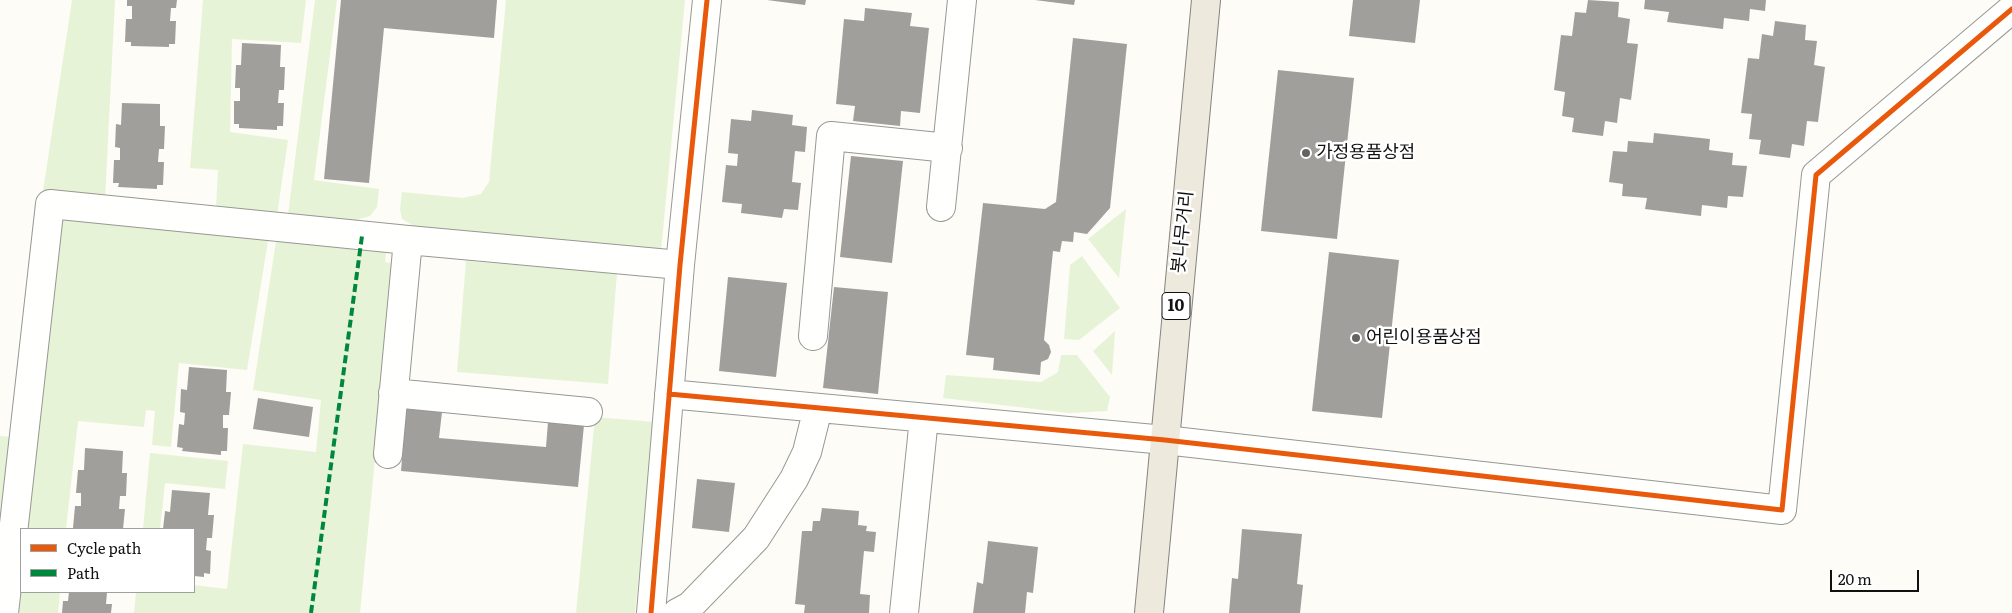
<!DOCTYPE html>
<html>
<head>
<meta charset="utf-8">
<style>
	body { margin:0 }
	#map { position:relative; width:2012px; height:613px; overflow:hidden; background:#fdfcf7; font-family:Literata,serif }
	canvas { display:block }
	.legend { position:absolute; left:20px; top:528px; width:175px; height:65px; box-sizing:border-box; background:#fff; border:1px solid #a0a0a0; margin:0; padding:6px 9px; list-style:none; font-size:15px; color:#111 }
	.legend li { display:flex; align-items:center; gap:10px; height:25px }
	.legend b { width:25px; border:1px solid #a0a0a0 }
	.scale { position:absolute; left:1830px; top:570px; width:89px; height:22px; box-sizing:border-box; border:2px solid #111; border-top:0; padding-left:6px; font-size:15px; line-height:18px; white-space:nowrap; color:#111; -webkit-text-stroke:4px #fff; paint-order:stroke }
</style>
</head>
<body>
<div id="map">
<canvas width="2012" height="613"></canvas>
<ul class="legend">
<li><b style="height:6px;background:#e8590c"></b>Cycle path</li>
<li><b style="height:6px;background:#00873e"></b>Path</li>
</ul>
<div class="scale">20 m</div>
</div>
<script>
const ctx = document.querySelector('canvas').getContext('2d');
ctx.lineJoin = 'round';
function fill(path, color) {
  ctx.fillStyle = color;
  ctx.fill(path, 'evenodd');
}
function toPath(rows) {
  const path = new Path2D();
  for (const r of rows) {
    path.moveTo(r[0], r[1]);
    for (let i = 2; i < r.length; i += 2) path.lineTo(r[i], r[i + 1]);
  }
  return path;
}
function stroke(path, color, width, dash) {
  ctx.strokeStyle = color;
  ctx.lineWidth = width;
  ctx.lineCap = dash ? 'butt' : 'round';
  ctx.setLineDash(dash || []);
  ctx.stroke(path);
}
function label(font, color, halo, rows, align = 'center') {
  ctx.font = font + ' Literata,"Noto Sans KR",serif';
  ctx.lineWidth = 5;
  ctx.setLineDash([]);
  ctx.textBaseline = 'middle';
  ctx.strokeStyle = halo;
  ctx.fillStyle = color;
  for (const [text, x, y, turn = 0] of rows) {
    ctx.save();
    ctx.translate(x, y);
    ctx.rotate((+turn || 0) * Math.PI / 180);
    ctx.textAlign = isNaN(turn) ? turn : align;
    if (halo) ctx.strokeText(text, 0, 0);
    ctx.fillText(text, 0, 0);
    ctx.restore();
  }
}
fill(toPath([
	[72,0,115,0,105,200,43,191],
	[203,0,306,0,301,43,232,39,230,132,288,140,277,215,216,208,218,170,190,168],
	[315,0,337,0,314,180,379,189,377,207,370,216,346,223,288,215],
	[506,0,685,0,661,251,419,229,402,219,400,209,402,192,463,198,481,194,489,182],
	[1126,209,1119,278,1088,239],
	[58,212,269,235,247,370,179,363,171,447,152,445,155,411,146,410,144,427,78,421,66,529,25,529],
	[277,235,387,246,385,262,394,264,360,613,134,613,136,592,194,592,194,585,227,589,243,444,316,452,321,400,253,390],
	[1082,256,1120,308,1079,340,1064,339,1070,265],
	[466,261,617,273,608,384,457,372],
	[1115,331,1112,375,1093,351],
	[1061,355,1077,355,1110,397,1107,411,1069,413,943,398,946,375,1041,382,1058,372],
	[595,417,655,422,635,613,576,613],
	[0,436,14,437,0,575],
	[150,453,228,461,225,489,165,483,160,529,143,529],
	[21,568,21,592,60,592,58,613,17,613]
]), '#e7f3d7');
fill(toPath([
	[127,0,177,0,176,8,171,8,170,21,176,21,175,44,169,44,169,47,131,46,131,42,125,42,126,19,132,19,132,6,127,6],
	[341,0,497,0,494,38,384,28,369,183,324,179],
	[767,0,806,0,805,5],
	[1035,0,1075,0,1074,5],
	[1353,0,1420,0,1415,43,1349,36],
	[1588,0,1619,2,1618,17,1630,19,1627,43,1638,44,1631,100,1620,98,1617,123,1605,121,1603,136,1572,132,1574,118,1562,116,1565,92,1554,90,1561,35,1572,36,1575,12,1586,13],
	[1645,0,1766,0,1765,11,1750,9,1749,21,1724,18,1723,29,1667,22,1669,12,1644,9],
	[865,8,912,13,910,26,929,28,920,113,901,111,900,126,853,121,855,106,836,104,844,19,864,21],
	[1775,21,1806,25,1805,40,1817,41,1814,65,1825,67,1818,122,1807,121,1804,146,1792,144,1790,158,1759,154,1761,140,1749,139,1752,114,1741,113,1748,58,1759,59,1762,34,1773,36],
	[1073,38,1127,44,1110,208,1087,234,1074,232,1073,242,1062,241,1060,252,1053,251,1044,340,1049,345,1051,352,1048,359,1041,362,1040,375,993,370,994,358,966,355,983,203,1045,209,1056,202],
	[242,43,281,45,280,67,285,67,284,90,279,90,278,103,284,103,283,126,277,126,277,130,239,128,239,124,234,124,234,101,240,101,240,88,235,88,236,65,241,65],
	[1278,70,1354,78,1337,239,1261,231],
	[122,103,160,104,160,126,165,126,164,149,159,149,158,162,164,162,163,185,157,185,157,189,118,187,119,183,113,183,114,160,120,160,120,148,115,147,116,124,121,125],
	[752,110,793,115,792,125,807,127,805,152,795,151,792,182,801,183,798,210,784,209,782,218,741,213,742,204,722,202,726,165,737,166,738,154,728,153,731,119,751,121],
	[1654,133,1710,139,1709,150,1733,153,1732,165,1747,166,1743,197,1728,196,1727,208,1702,205,1701,216,1645,209,1647,198,1622,196,1623,184,1609,182,1613,151,1627,152,1628,141,1653,143],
	[851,156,903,161,892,263,840,257],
	[1329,252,1399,260,1382,418,1312,411],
	[728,277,787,283,776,377,719,371],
	[834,287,888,292,878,394,823,388],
	[189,367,227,370,226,392,231,392,229,415,223,415,223,428,228,428,227,451,221,451,221,455,182,451,183,448,177,447,179,424,184,425,185,413,180,412,181,389,187,390],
	[258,398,313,407,309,437,253,429],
	[406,409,442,412,439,438,546,447,548,422,584,425,578,487,401,471],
	[85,448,123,451,122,473,127,473,126,496,120,496,119,509,125,509,123,529,73,528,75,506,81,506,81,493,76,493,78,470,84,470],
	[697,479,735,483,729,532,692,528],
	[172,490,210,493,208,515,214,515,212,538,207,538,206,550,211,551,210,574,204,573,204,577,194,576,194,529,163,529,165,511,170,512],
	[822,508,859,511,858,525,867,526,866,531,876,532,874,552,864,551,860,594,870,595,869,613,804,613,805,605,795,604,802,531,812,531,813,521,820,521],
	[1242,529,1302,534,1297,584,1303,585,1300,613,1229,613,1232,578,1238,579],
	[988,541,1038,547,1033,593,1027,592,1025,613,973,613,977,582,983,584],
	[69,592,107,592,106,604,112,604,111,613,62,613,63,601,68,601]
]), '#a19f9c');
const minor = toPath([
	[941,207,962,0],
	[813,336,831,136,948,148],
	[393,393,588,412],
	[669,394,1165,440,1782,510,1816,175,2012,9],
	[388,454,408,240],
	[4,613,50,204,408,240,680,265],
	[651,613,680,265,707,0],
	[677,613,690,606,756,538,794,479,807,452,818,408],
	[904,613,924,418]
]);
const major = toPath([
	[1149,613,1206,0]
]);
stroke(minor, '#979795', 30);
stroke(major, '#858482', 30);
stroke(minor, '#fffffe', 28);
stroke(major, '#ede9dc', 28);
stroke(toPath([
	[311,613,362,236]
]), '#00873e', 4, [8, 4]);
stroke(toPath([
	[669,394,1165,440,1782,510,1816,175,2012,9],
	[651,613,680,265,707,0]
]), '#e8590c', 5);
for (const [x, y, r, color] of [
	[1306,153,5,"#646362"],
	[1356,338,5,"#646362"]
]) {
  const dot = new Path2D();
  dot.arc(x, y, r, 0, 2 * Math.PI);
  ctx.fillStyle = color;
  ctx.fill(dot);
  stroke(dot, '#fff', 2);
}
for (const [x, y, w] of [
	[1176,306,28]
]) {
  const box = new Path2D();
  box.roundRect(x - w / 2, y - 13.5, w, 27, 4);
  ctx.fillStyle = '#fff';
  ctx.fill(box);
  stroke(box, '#111', 1);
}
label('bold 16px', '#111', null, [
	["10",1176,306]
]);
label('18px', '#111', '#fff', [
	["가정용품상점",1316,153],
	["어린이용품상점",1366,338]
], 'left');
label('18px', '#111', '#fff', [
	["봇나무거리",1183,232,-84]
]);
</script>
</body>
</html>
